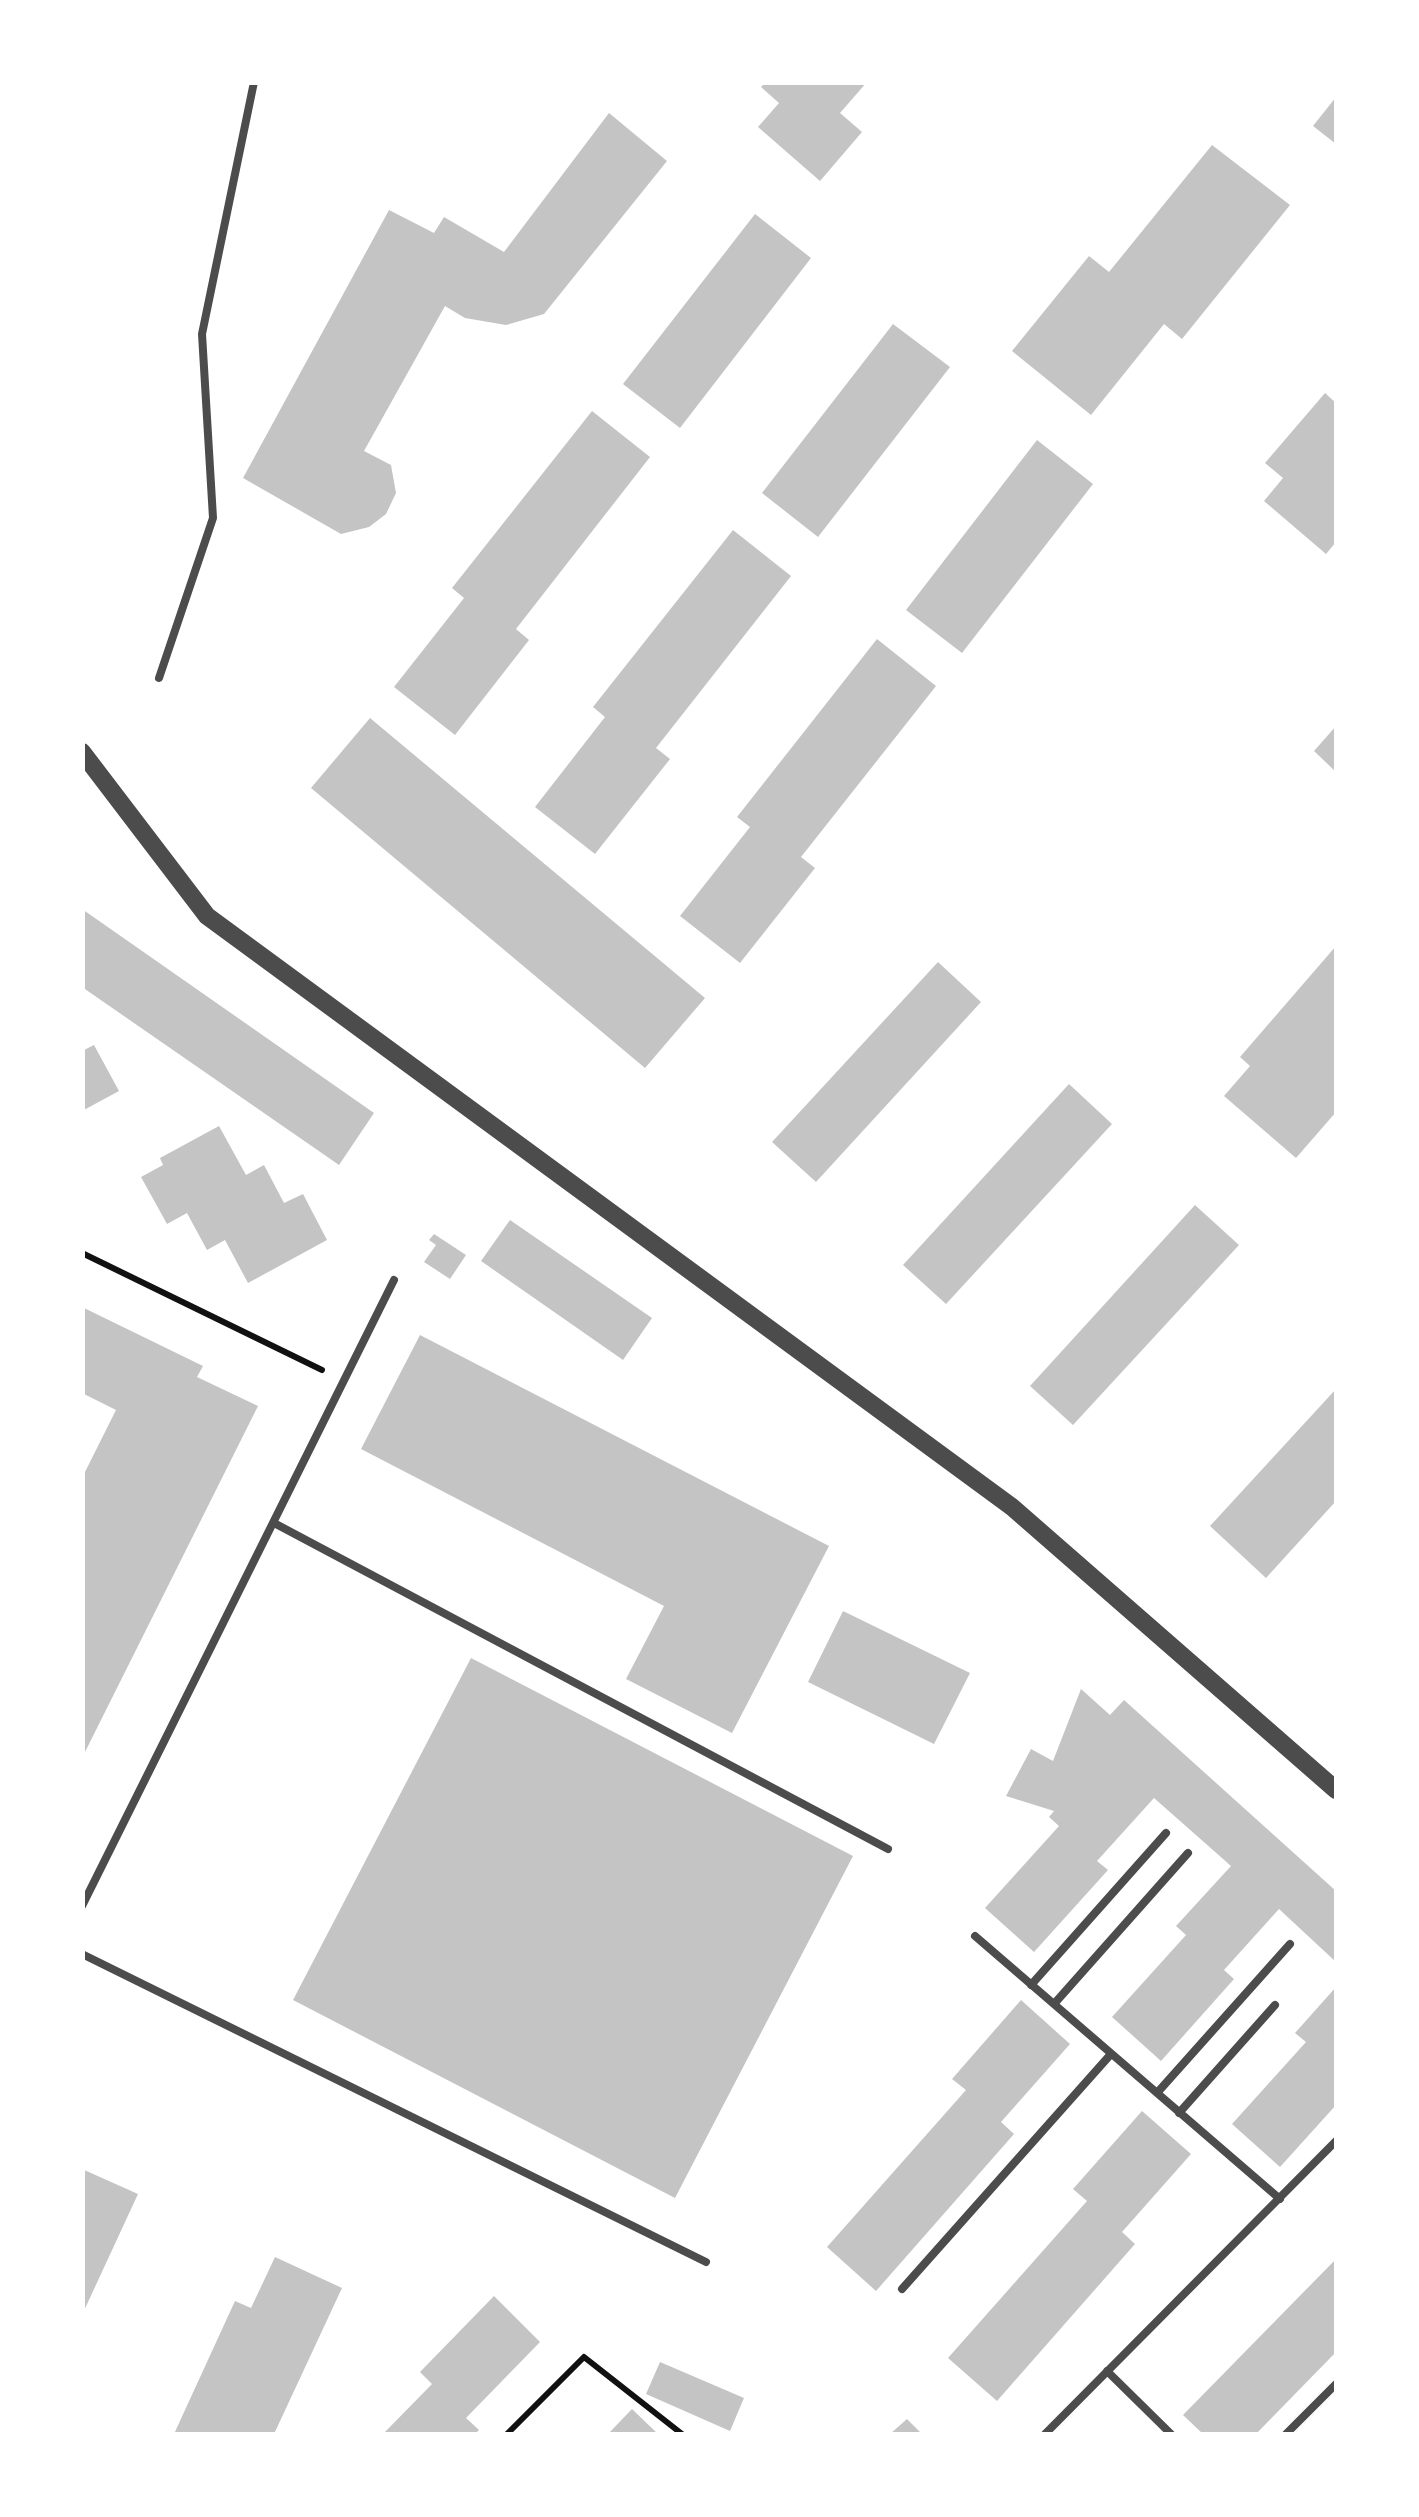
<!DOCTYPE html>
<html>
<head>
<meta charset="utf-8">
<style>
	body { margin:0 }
	#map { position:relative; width:1419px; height:2517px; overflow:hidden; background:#fff; font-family:"PT Sans",sans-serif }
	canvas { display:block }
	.frame { position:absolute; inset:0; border:85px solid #fff; pointer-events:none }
</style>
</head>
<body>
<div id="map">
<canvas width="1419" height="2517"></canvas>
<div class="frame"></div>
</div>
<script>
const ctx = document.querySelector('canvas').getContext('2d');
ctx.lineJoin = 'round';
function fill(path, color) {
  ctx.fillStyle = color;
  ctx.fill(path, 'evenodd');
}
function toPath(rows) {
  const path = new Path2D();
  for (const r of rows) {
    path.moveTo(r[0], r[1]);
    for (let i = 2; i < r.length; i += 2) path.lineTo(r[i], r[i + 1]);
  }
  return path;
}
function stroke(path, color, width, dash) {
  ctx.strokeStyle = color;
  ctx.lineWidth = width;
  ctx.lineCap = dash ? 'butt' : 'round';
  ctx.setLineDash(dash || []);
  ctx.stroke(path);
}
fill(toPath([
	[766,82,867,82,840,113,862,132,820,181,758,127,779,103,761,87],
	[1336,97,1336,144,1313,126],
	[609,113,667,161,544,314,506,325,465,318,445,306,364,451,391,465,396,493,386,514,369,527,341,534,243,478,389,210,434,233,444,217,504,252],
	[1212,145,1290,205,1182,339,1164,324,1091,415,1012,351,1089,256,1109,272],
	[755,214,811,258,680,428,623,384],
	[893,324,950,367,818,537,762,493],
	[1325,393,1336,403,1336,542,1326,554,1264,501,1283,478,1265,463],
	[592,411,650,457,516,629,529,640,455,735,394,687,464,598,452,588],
	[1037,440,1093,484,962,653,906,610],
	[733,530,791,576,656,748,670,759,595,854,535,807,605,717,593,707],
	[877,639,936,686,801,857,815,868,740,963,680,916,750,827,737,817],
	[370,718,705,998,645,1068,311,788],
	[1336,726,1336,772,1314,751],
	[82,909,374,1113,339,1165,82,987],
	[1336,946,1336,1112,1296,1158,1224,1096,1250,1066,1240,1057],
	[938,962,981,1002,816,1182,772,1142],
	[94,1045,119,1091,82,1111,82,1051],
	[1069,1084,1112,1124,946,1304,903,1265],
	[219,1126,246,1175,264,1165,284,1203,303,1194,327,1240,248,1283,225,1240,207,1250,187,1213,167,1224,141,1177,163,1165,160,1158],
	[1195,1205,1239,1245,1073,1425,1030,1386],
	[510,1220,652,1318,623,1360,481,1261],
	[434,1234,466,1255,450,1279,424,1262,436,1245,429,1240],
	[82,1307,203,1366,197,1377,258,1406,82,1758,82,1478,116,1410,82,1393],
	[420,1335,829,1546,732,1733,626,1679,664,1606,361,1449],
	[1336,1389,1336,1501,1266,1578,1210,1526],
	[843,1611,970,1673,934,1744,808,1682],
	[471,1658,853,1856,675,2198,293,2000],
	[1081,1689,1110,1715,1124,1700,1336,1891,1336,1962,1279,1909,1224,1970,1234,1979,1161,2061,1112,2017,1186,1935,1176,1926,1231,1866,1154,1798,1097,1861,1108,1870,1034,1952,985,1908,1059,1826,1049,1817,1054,1811,1006,1796,1031,1749,1053,1761],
	[1336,1987,1336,2105,1280,2167,1232,2124,1306,2042,1295,2033],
	[1021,2000,1070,2044,1001,2122,1014,2134,876,2291,827,2247,966,2090,952,2079],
	[1142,2111,1191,2154,1122,2232,1135,2244,997,2401,948,2358,1087,2201,1073,2189],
	[82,2169,138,2194,82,2315],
	[275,2257,342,2288,274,2434,174,2434,235,2301,251,2308],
	[1336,2259,1336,2352,1256,2434,1203,2434,1183,2415],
	[494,2296,540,2342,466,2418,479,2430,475,2434,383,2434,432,2384,420,2372],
	[660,2362,744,2398,730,2431,646,2394],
	[632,2409,658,2434,608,2434],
	[907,2419,922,2434,890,2434]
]), '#c4c4c4');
stroke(toPath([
	[82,1253,322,1370],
	[507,2434,584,2357,682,2434]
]), '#111', 6);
stroke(toPath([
	[159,678,213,518,202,334,254,82],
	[274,1523,888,1849],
	[82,1906,394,1280],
	[975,1936,1280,2199],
	[82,1954,706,2262],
	[1031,1985,1166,1833],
	[1054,2004,1188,1853],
	[1157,2093,1290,1944],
	[1179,2113,1275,2005],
	[902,2289,1111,2054],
	[1107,2371,1171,2434],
	[1045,2434,1336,2141],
	[1286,2434,1336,2384]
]), '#4c4c4c', 8);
stroke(toPath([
	[82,752,207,916,1012,1507,1336,1790]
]), '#4c4c4c', 18);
</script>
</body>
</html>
